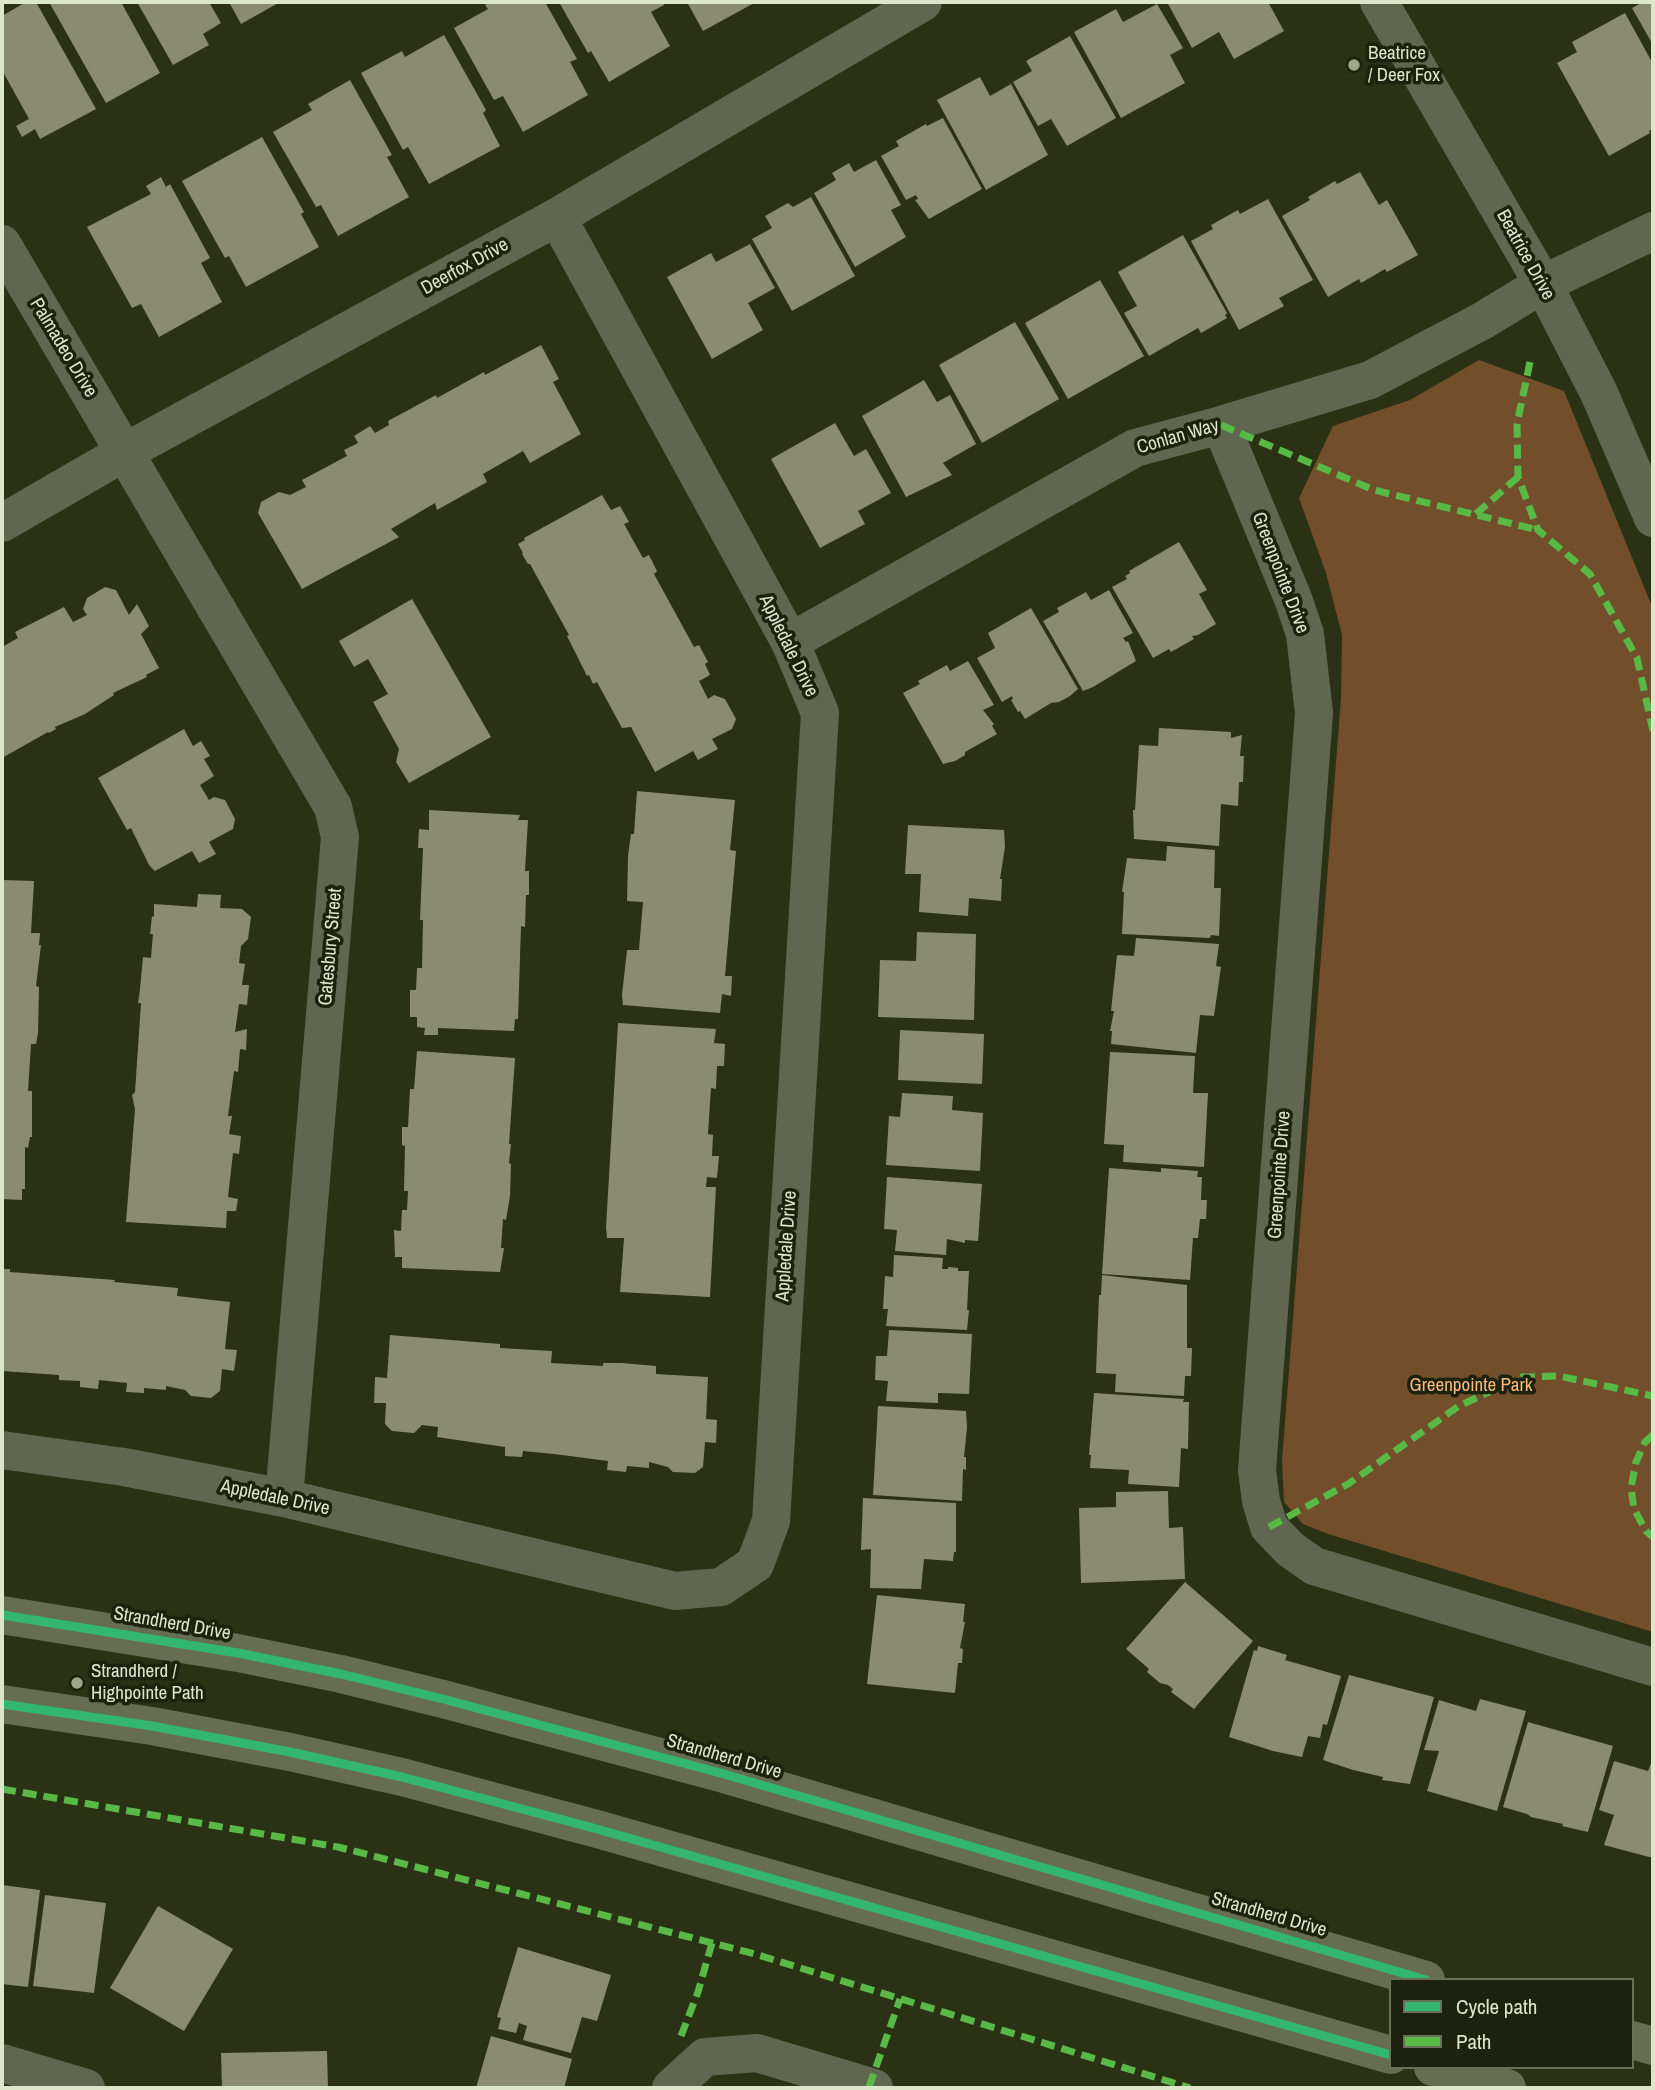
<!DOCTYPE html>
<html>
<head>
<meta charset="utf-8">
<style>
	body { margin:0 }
	#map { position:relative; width:1655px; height:2090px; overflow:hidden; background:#2b3114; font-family:"Archivo Narrow",sans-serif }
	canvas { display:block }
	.frame { position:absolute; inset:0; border:4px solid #dce6ca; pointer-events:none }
	.legend { position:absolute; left:1389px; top:1978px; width:245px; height:91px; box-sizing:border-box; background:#1c220d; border:2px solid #697059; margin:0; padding:9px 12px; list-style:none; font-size:21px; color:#dce6ca }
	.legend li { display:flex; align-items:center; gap:14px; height:35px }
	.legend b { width:35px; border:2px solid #697059 }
</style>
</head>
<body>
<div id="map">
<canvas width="1655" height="2090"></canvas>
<div class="frame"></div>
<ul class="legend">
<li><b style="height:9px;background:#33b770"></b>Cycle path</li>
<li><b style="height:9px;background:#58b947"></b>Path</li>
</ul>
</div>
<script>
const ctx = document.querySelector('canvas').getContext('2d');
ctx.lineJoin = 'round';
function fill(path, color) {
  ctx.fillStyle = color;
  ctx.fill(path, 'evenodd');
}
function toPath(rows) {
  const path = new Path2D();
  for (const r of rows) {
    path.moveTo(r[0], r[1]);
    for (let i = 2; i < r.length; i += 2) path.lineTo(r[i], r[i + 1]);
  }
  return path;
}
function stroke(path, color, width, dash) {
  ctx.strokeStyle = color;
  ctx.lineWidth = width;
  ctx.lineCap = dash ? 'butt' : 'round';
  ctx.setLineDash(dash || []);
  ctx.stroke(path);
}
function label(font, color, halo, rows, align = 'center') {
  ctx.font = font + ' "Archivo Narrow",sans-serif';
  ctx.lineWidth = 7;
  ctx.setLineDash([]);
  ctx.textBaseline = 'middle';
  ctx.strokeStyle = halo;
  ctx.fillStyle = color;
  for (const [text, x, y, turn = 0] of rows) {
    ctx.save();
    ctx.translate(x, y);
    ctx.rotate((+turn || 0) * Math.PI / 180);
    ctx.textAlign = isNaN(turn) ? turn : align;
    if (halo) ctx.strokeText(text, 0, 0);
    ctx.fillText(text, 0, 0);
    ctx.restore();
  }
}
fill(toPath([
	[1479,360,1564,391,1653,609,1653,1632,1328,1534,1303,1524,1284,1502,1282,1461,1341,698,1342,635,1326,573,1299,498,1333,426,1410,400]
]), '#724f2a');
fill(toPath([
	[26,2,36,2,96,109,40,139,35,129,22,137,16,126,29,119,2,70,2,16],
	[49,2,121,2,160,73,106,103],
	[137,2,209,2,221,23,203,34,209,45,173,65],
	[229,2,280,2,241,24],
	[490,2,545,2,577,59,570,62,588,95,523,132,503,96,494,100,454,28,488,9,485,5],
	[559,2,663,2,664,5,651,12,670,46,609,82,591,51,588,53],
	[687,2,756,2,703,31],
	[1167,2,1268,2,1284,31,1234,59,1219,32,1192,48],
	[1643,2,1653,2,1653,45,1632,8],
	[1157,4,1183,48,1170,55,1185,83,1121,118,1074,32,1116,9,1123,22],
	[1625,13,1653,64,1653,129,1649,131,1650,133,1609,156,1557,63,1577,52,1572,42],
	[444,35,486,110,483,113,500,146,429,184,408,147,403,150,361,73,402,51,405,57],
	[1070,36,1116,118,1067,146,1051,119,1038,126,1013,82,1032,71,1026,61],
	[980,77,990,96,1011,84,1048,155,986,190,937,100],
	[350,80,392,155,387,157,409,197,338,236,321,205,316,207,273,132,312,110,308,104],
	[943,118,982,189,929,219,915,200,918,199,916,195,906,200,881,156,899,146,896,141,926,124,927,126],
	[262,137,304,212,301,214,319,247,246,287,229,256,225,258,182,181],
	[876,160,901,205,891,210,906,237,855,267,814,193,836,180,832,173,849,163,854,172],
	[1360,172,1379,205,1387,200,1418,255,1387,272,1385,269,1361,283,1359,279,1328,297,1282,216,1310,200,1308,197,1335,181,1337,184],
	[161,177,166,187,170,184,210,258,201,263,222,302,159,337,141,304,132,308,87,227,151,194,146,186],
	[811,197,855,276,792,311,752,239,772,228,765,216,788,203,793,207],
	[1268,199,1313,280,1279,298,1284,306,1239,330,1191,241,1213,229,1211,225,1238,210,1240,214],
	[1183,235,1227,313,1225,315,1227,318,1201,333,1198,328,1149,356,1124,313,1137,306,1118,272],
	[750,244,775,288,748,303,763,330,712,359,667,277,711,253,716,262],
	[1100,280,1144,356,1068,399,1025,323],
	[1015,322,1059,399,982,443,939,365],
	[541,345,559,379,553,382,581,434,530,463,523,451,483,474,487,482,437,510,435,503,391,529,399,537,302,589,258,513,261,502,279,492,290,495,306,487,302,480,347,456,344,450,358,443,354,436,370,426,375,433,389,425,388,421,436,395,437,398,484,372,485,375],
	[924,380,937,402,950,395,976,444,943,463,952,475,906,497,862,416],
	[835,423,854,456,866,449,891,493,858,511,865,524,820,548,771,459],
	[602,495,611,510,620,506,629,522,624,524,643,558,649,555,657,571,654,574,694,647,699,645,708,662,705,664,710,675,699,681,708,699,714,695,725,699,736,719,732,729,712,739,718,749,698,760,693,751,655,772,631,727,622,728,597,682,593,684,589,675,587,676,567,636,569,635,530,564,528,564,522,554,523,553,518,544,525,540,524,538],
	[1179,542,1207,590,1199,594,1216,624,1198,635,1192,636,1194,639,1171,652,1169,649,1153,658,1112,587,1127,579,1125,576,1130,573,1129,571],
	[105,587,116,590,129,615,137,604,149,626,141,634,159,668,146,675,147,677,113,693,114,695,85,714,55,727,56,729,49,733,48,732,2,758,2,647,18,638,15,632,64,607,73,622,87,615,83,609,87,598],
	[1109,590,1133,633,1123,638,1126,642,1128,641,1136,661,1093,687,1083,691,1043,621,1059,612,1057,608,1086,592,1091,600],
	[412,599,491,737,409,783,396,762,399,749,373,702,388,694,368,659,354,667,339,641],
	[1031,608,1078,689,1070,696,1059,702,1051,703,1025,719,1020,711,1018,712,1011,700,1013,699,1012,696,1002,702,977,658,995,648,988,633],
	[968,661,994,705,983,710,994,724,992,726,997,734,965,752,965,755,955,761,943,764,903,693,920,684,918,681,947,665,950,671],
	[1159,728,1231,732,1231,738,1242,735,1240,756,1244,756,1243,782,1239,782,1238,806,1221,804,1219,846,1134,839,1133,810,1135,810,1139,745,1158,746],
	[184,729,193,746,201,741,210,756,204,759,214,776,200,785,209,800,214,797,225,800,235,819,233,829,209,842,216,854,199,863,192,851,155,871,149,865,131,828,127,830,98,778],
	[637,791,735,800,730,850,736,851,725,976,732,976,731,996,722,994,720,1013,623,1005,622,995,627,950,639,950,643,902,627,901,628,856,631,834,634,834],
	[429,810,520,815,518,820,528,820,525,871,529,871,529,895,526,895,525,927,521,926,518,1019,515,1019,514,1031,438,1028,438,1035,424,1035,425,1028,417,1027,417,1017,410,1017,410,990,416,990,417,968,422,968,423,920,420,920,423,848,418,848,419,829,429,830],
	[908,825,1004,830,1005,847,1000,879,1002,879,1001,901,969,898,968,916,919,912,921,874,905,874],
	[1167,846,1215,850,1214,888,1221,888,1219,936,1211,935,1210,938,1122,934,1124,892,1122,892,1127,858,1166,861],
	[2,880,34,881,31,933,40,933,39,945,41,945,36,986,39,987,38,1033,36,1044,31,1044,28,1091,32,1091,32,1137,30,1137,28,1148,25,1147,25,1189,22,1189,22,1200,2,1199],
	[198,894,221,895,220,908,242,909,251,917,248,939,241,946,239,963,245,964,242,985,249,985,247,1005,239,1004,235,1032,247,1029,246,1050,240,1049,238,1072,234,1071,228,1116,232,1116,229,1134,241,1136,239,1154,233,1153,228,1197,238,1199,236,1211,227,1211,226,1228,126,1222,135,1109,132,1095,135,1092,141,1003,138,1003,140,989,143,957,151,958,153,934,150,934,152,916,154,917,154,904,197,907],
	[917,932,976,934,974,1020,878,1017,880,960,916,961],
	[1136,938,1219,944,1216,966,1221,967,1214,1016,1200,1015,1196,1053,1111,1044,1112,1031,1110,1031,1114,1011,1111,1011,1117,955,1134,956],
	[618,1023,716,1029,714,1043,725,1044,724,1066,717,1066,716,1089,711,1088,708,1134,713,1135,712,1156,719,1156,717,1178,707,1177,706,1187,716,1187,710,1297,620,1292,624,1238,607,1238,606,1227],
	[900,1030,984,1034,982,1084,898,1080],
	[417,1051,515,1058,509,1144,511,1144,509,1163,511,1164,510,1196,506,1220,503,1219,501,1248,504,1248,500,1272,402,1268,402,1257,395,1257,394,1230,401,1231,402,1210,407,1210,408,1191,404,1191,405,1146,402,1145,402,1127,408,1127,410,1089,414,1089],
	[1110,1052,1195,1056,1193,1093,1208,1093,1204,1167,1123,1162,1124,1145,1104,1144],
	[902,1093,953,1096,952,1110,983,1113,980,1171,886,1165,889,1116,900,1117],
	[1109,1168,1161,1172,1161,1168,1198,1171,1197,1177,1202,1177,1201,1200,1207,1200,1206,1219,1200,1219,1198,1238,1193,1238,1190,1280,1102,1274],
	[887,1177,982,1184,978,1241,965,1240,965,1243,947,1239,946,1255,895,1251,897,1230,884,1229],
	[894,1255,943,1258,942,1269,948,1269,948,1267,958,1268,958,1271,969,1271,967,1310,969,1310,967,1330,886,1326,888,1309,883,1309,885,1276,893,1277],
	[2,1269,10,1269,10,1272,115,1280,114,1282,178,1288,177,1296,230,1302,225,1349,237,1350,234,1371,222,1369,220,1391,211,1398,191,1396,185,1390,166,1386,166,1390,144,1388,144,1393,126,1392,127,1383,99,1380,98,1389,80,1387,80,1381,59,1380,59,1375,2,1371],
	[1102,1275,1187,1285,1187,1348,1192,1348,1191,1376,1185,1376,1184,1396,1115,1392,1116,1374,1096,1373,1099,1295,1101,1295],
	[889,1330,972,1334,969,1394,938,1393,938,1403,886,1401,888,1381,875,1380,876,1356,887,1356],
	[390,1335,500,1344,500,1348,552,1351,551,1363,603,1366,603,1363,622,1363,656,1366,656,1374,708,1377,706,1419,717,1420,716,1443,705,1442,703,1467,695,1473,673,1472,668,1467,649,1462,649,1468,627,1466,626,1472,607,1470,608,1461,554,1454,523,1451,522,1457,505,1456,505,1447,437,1437,438,1427,422,1425,414,1433,392,1431,385,1424,386,1403,374,1403,375,1377,387,1378],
	[1094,1393,1184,1399,1183,1402,1189,1402,1188,1449,1181,1448,1179,1487,1128,1484,1129,1470,1090,1468,1091,1455,1089,1455],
	[878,1406,966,1411,967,1427,964,1457,966,1457,966,1470,963,1469,962,1501,873,1495],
	[1168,1491,1169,1528,1183,1527,1185,1579,1081,1583,1079,1508,1116,1507,1116,1492],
	[863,1498,956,1503,956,1552,954,1552,953,1561,924,1559,921,1589,870,1588,871,1549,861,1550],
	[1185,1582,1253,1641,1194,1709,1171,1692,1173,1689,1168,1685,1160,1683,1147,1672,1149,1669,1126,1649],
	[877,1595,965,1604,963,1622,965,1622,960,1648,963,1649,962,1663,958,1663,955,1693,867,1684],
	[1258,1646,1287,1655,1285,1660,1341,1676,1327,1725,1323,1724,1320,1738,1308,1736,1302,1757,1273,1751,1229,1737,1254,1650,1257,1651],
	[1349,1675,1434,1697,1410,1784,1382,1780,1383,1777,1353,1770,1323,1760],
	[1480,1699,1526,1711,1497,1811,1427,1791,1439,1751,1424,1750,1439,1700,1476,1711],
	[1528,1722,1613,1746,1588,1832,1562,1826,1563,1824,1531,1817,1527,1814,1503,1807],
	[1653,1758,1653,1858,1604,1845,1614,1815,1599,1810,1614,1761,1648,1771],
	[2,1885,40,1890,28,1987,2,1984],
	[45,1895,106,1903,94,1993,33,1986],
	[158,1906,233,1949,184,2031,110,1988],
	[518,1947,611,1975,597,2021,582,2017,571,2053,523,2040,527,2026,519,2023,516,2033,498,2029,501,2018,497,2017],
	[491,2036,572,2059,564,2088,476,2088],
	[327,2051,328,2088,222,2088,221,2053]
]), '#8a8b73');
stroke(toPath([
	[1379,2,1543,284,1599,393,1653,518],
	[2,244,333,807,340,837,284,1498],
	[1221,425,1294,601,1305,634,1314,713,1257,1470,1261,1501,1269,1527,1290,1549,1314,1566,1653,1667],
	[2,523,125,452,557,217,923,2],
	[790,642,1135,448,1221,425,1370,380,1482,321,1543,284,1653,231],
	[2,1450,124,1467,284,1498,675,1591,721,1587,755,1564,771,1521,820,713,790,642,557,217],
	[2,2063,86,2088],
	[671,2088,705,2057,757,2053,874,2088]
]), '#616651', 38);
stroke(toPath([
	[2,1615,238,1653,341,1674,443,1699,724,1774,1426,1980],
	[2,1704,152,1726,290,1752,402,1777,597,1829,1391,2055],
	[1632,2040,1653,2046],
	[1433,2067,1507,2088]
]), '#666d53', 38);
stroke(toPath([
	[1530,362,1517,424,1518,477,1538,530,1590,574,1637,658,1653,731],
	[1221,425,1374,490,1538,530],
	[1476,514,1518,477],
	[1653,1435,1645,1442,1636,1462,1631,1488,1634,1509,1646,1531,1653,1537],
	[1269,1527,1348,1484,1459,1406,1521,1377,1559,1376,1653,1396],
	[2,1789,338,1847,755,1954,1190,2088],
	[681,2036,698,1992,712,1943],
	[869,2087,900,1999]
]), '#58b947', 7, [14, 7]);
stroke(toPath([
	[2,1615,238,1653,341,1674,443,1699,724,1774,1426,1980],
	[2,1704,152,1726,290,1752,402,1777,597,1829,1391,2055]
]), '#33b770', 9);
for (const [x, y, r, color] of [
	[1354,65,7,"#9ea78a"],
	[77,1683,7,"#9ea78a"]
]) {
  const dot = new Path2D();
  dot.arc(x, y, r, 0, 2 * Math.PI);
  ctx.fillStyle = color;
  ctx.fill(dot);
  stroke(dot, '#1c220d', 2.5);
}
label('19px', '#dce6ca', '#1c220d', [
	["Beatrice",1368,54],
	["/ Deer Fox",1368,76],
	["Strandherd /",91,1672],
	["Highpointe Path",91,1694]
], 'left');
label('19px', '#dce6ca', '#1c220d', [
	["Beatrice Drive",1525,255,61],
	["Deerfox Drive",465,267,-29],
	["Palmadeo Drive",63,348,59],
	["Conlan Way",1178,437,-16],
	["Greenpointe Drive",1280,573,69],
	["Appledale Drive",788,646,64],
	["Gatesbury Street",331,947,-85],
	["Greenpointe Drive",1280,1175,-86],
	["Appledale Drive",787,1246,-86],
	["Appledale Drive",275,1498,12],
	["Strandherd Drive",172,1624,10],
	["Strandherd Drive",724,1757,16],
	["Strandherd Drive",1269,1915,16]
]);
label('19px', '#fdba7d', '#1c220d', [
	["Greenpointe Park",1471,1386]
]);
</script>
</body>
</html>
